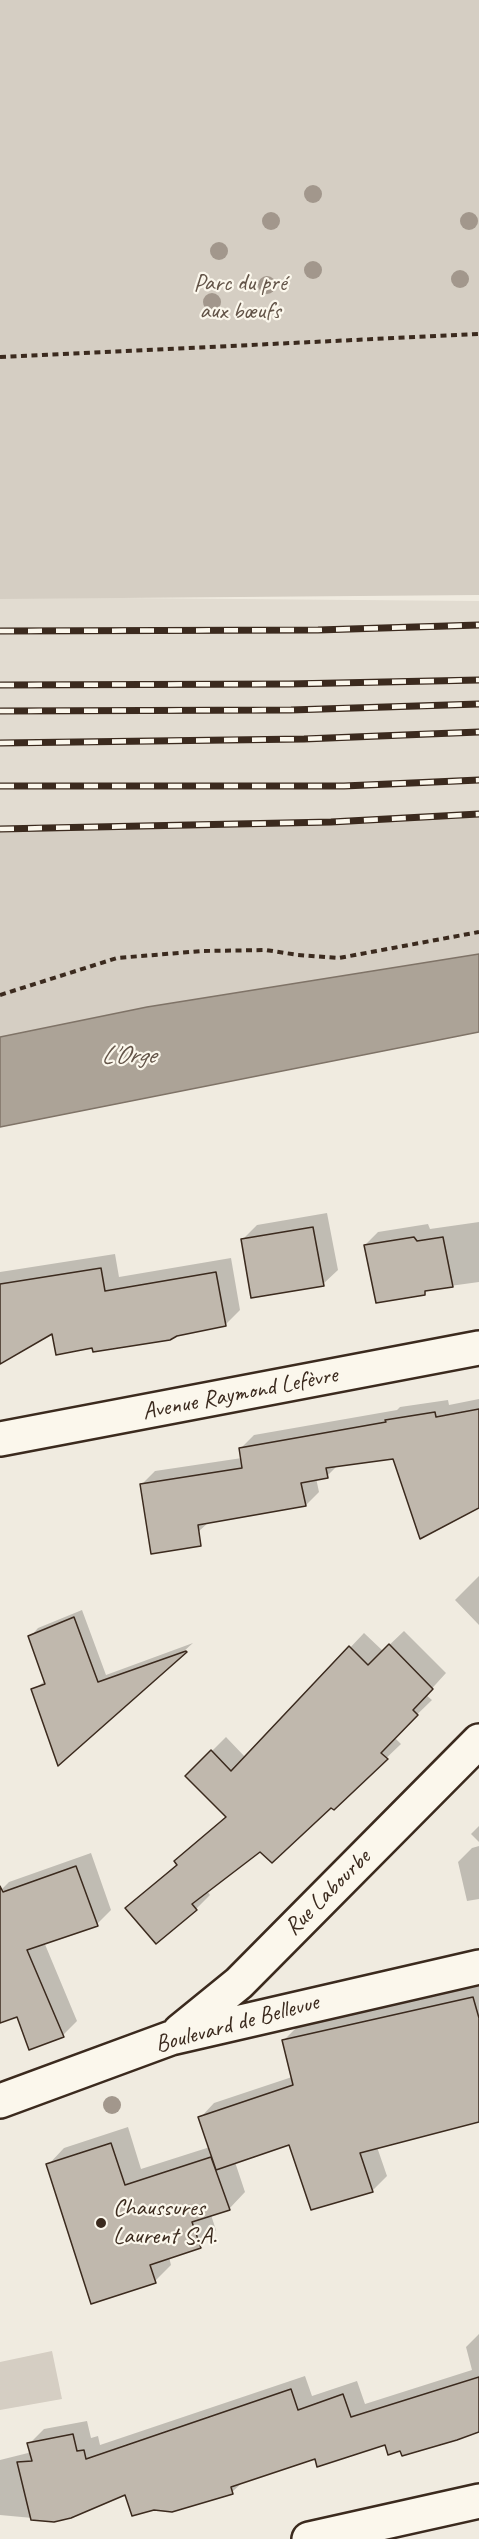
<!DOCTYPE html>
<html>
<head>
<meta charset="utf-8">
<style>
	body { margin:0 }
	canvas { display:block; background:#f0ebe0 }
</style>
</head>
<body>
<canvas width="479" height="2539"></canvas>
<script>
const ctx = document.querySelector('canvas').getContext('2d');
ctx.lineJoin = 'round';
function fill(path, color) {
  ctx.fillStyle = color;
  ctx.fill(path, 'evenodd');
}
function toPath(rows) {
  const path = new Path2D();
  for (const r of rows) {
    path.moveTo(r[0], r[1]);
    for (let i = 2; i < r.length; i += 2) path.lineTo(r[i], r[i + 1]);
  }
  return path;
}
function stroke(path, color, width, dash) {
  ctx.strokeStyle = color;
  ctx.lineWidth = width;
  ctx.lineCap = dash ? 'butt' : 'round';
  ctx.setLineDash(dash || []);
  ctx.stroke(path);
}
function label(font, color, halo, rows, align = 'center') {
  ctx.font = font + ' Caveat,sans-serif';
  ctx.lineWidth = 4.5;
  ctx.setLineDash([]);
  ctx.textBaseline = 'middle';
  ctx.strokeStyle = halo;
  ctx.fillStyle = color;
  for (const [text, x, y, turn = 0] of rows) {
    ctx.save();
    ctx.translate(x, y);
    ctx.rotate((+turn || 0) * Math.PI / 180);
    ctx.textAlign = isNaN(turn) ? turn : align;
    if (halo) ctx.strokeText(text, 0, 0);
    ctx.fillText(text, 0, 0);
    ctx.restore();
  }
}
fill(toPath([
	[0,597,479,601,479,842,0,855]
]), '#e2dcd1');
fill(toPath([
	[0,0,479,0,479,595,0,599],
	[479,814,479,954,147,1007,0,1037,0,829,331,822],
	[52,2351,62,2399,0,2410,0,2362]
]), '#d5cec3');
const water = toPath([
	[479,954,479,1032,0,1127,0,1037,147,1007,479,954]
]);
fill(water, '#aca397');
stroke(water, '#7f7367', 1.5);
fill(toPath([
	[327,1213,338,1270,323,1284,242,1240,257,1225],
	[479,1222,479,1282,428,1289,424,1293,365,1245,378,1232,428,1224,430,1229],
	[115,1254,119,1277,231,1258,240,1310,225,1325,93,1347,53,1331,0,1363,0,1272],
	[479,1399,479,1477,394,1457,338,1465,327,1476,316,1478,319,1492,306,1505,210,1521,198,1532,142,1484,155,1471,242,1458,240,1449,254,1435,397,1410,400,1407,448,1400,449,1405],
	[479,1576,479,1625,455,1600],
	[82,1610,106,1675,193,1643,59,1763,33,1690,46,1680,30,1637,38,1628],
	[404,1631,446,1673,426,1695,432,1700,394,1737,401,1744,334,1808,331,1805,260,1850,207,1891,210,1895,196,1909,127,1908,178,1863,176,1861,190,1847,227,1816,187,1776,226,1737,246,1758,364,1633,383,1651],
	[479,1826,479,1842,471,1834],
	[479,1846,479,1899,467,1901,458,1862,472,1848],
	[91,1853,111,1910,97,1924,44,1942,77,2021,63,2035,18,2015,0,2022,0,1891,9,1882],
	[479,1986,479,2121,377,2147,387,2176,372,2191,290,2143,235,2162,245,2192,229,2209,211,2215,216,2230,200,2247,169,2257,171,2265,155,2281,48,2165,64,2148,128,2127,141,2169,210,2147,200,2118,214,2103,292,2077,283,2041,298,2026,354,2012],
	[479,2334,479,2432,401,2449,386,2443,315,2458,244,2481,232,2492,126,2493,54,2520,0,2515,0,2460,28,2453,31,2450,29,2444,44,2429,87,2421,91,2438,98,2436,100,2445,305,2376,312,2396,357,2381,365,2404,472,2370,466,2347]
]), '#0003');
const building = toPath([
	[313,1227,324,1286,251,1298,241,1239,313,1227],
	[414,1237,417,1241,443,1237,453,1287,425,1291,425,1295,376,1303,364,1245,414,1237],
	[101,1268,105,1291,216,1272,226,1326,177,1336,170,1340,93,1352,92,1348,56,1355,52,1334,0,1364,0,1284,101,1268],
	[479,1409,479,1508,420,1539,393,1459,326,1468,328,1478,301,1483,306,1506,198,1525,201,1546,151,1554,140,1484,242,1468,239,1448,386,1422,385,1420,435,1412,436,1417,479,1409],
	[74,1617,98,1682,186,1651,187,1652,58,1766,31,1689,45,1684,28,1636,74,1617],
	[389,1644,433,1689,413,1710,418,1715,381,1753,388,1759,334,1810,331,1808,272,1863,260,1852,192,1904,197,1910,156,1944,125,1908,177,1865,174,1861,226,1817,185,1776,211,1750,231,1771,349,1646,368,1665,389,1644],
	[76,1866,98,1926,27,1950,64,2037,29,2050,17,2017,0,2023,0,1886,3,1892,76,1866],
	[473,1997,479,2018,479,2122,360,2153,373,2192,311,2210,289,2145,216,2170,198,2117,293,2085,282,2040,473,1997],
	[111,2143,125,2185,211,2157,230,2210,192,2222,201,2248,150,2265,156,2283,91,2304,46,2164,111,2143],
	[479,2377,479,2432,457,2440,402,2456,400,2451,388,2455,385,2445,317,2467,315,2459,231,2487,233,2494,172,2512,154,2510,132,2516,125,2495,71,2518,54,2522,31,2520,17,2462,32,2461,27,2443,73,2434,77,2451,84,2450,86,2459,291,2389,298,2410,343,2394,351,2417,479,2377]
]);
fill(building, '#c0b8ad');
stroke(building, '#3b2a1e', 1.5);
const street = toPath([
	[0,1439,479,1348],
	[180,2031,239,1983,479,1741],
	[0,2101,171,2038,479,1967]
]);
const secondary = toPath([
	[309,2539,479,2501]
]);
stroke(street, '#3b2a1e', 38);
stroke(secondary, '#3b2a1e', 38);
stroke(toPath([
	[0,357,479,334],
	[0,995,117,958,202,951,266,950,298,955,339,958,479,932]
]), '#3b2a1e', 4, [6, 4.5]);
stroke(street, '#fbf7ec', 33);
stroke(secondary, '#fbf7ec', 33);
const rail = toPath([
	[0,631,318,630,479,625],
	[0,685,289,684,479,680],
	[0,711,291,710,479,704],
	[0,743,304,739,479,732],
	[0,786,344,786,479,780],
	[0,829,331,822,479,814]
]);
stroke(rail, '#3b2a1e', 7);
stroke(rail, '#fbf7ec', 4.5, [14]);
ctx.fillStyle = '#a2978c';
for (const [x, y] of [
	[313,194],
	[271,221],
	[469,221],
	[219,251],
	[313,270],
	[460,279],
	[267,285],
	[212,302],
	[112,2105]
]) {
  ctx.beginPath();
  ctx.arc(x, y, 9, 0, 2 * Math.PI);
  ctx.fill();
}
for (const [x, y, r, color] of [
	[101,2223,6,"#3b2a1e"]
]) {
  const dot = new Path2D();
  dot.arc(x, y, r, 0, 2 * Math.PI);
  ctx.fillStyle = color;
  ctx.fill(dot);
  stroke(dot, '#fbf7ec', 2);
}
label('24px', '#625347', '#fbf7ec', [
	["Parc du pré",240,284],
	["aux bœufs",240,312]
]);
label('24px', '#3b2a1e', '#fbf7ec', [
	["Avenue Raymond Lefèvre",240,1394,-11],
	["Rue Labourbe",328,1893,-45],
	["Boulevard de Bellevue",237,2024,-15]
]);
label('24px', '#3b2a1e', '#fbf7ec', [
	["Chaussures",113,2209],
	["Laurent S.A.",113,2237]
], 'left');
label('italic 26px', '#635448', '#fbf7ec', [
	["L'Orge",128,1056]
]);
</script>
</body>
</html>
